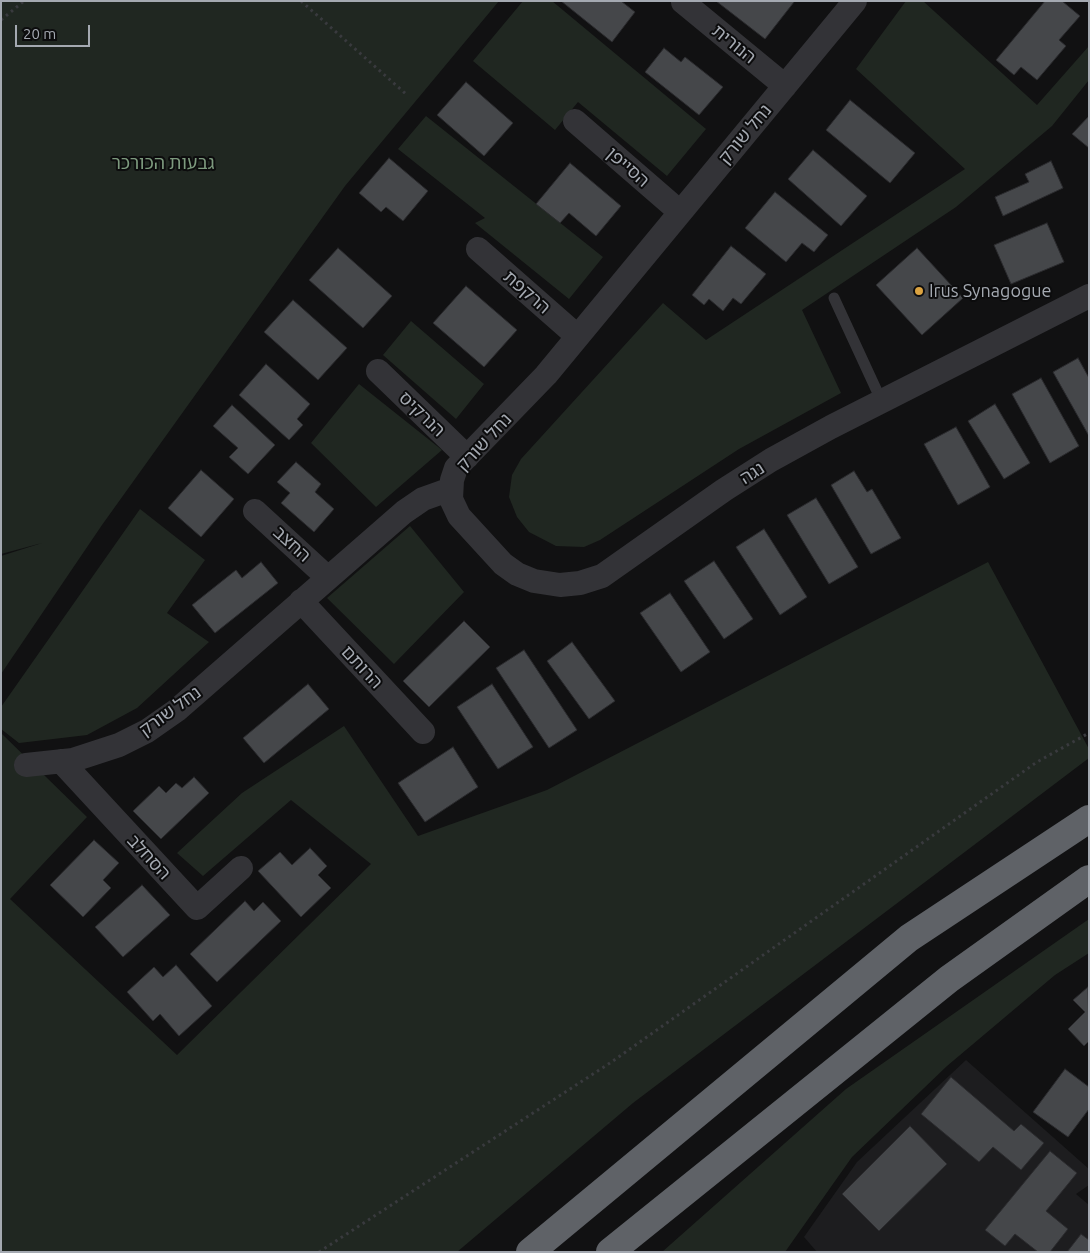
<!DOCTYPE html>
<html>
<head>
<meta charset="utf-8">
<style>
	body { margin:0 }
	#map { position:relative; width:1090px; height:1253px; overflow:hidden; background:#111112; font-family:Ubuntu,sans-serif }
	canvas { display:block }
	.frame { position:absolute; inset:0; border:2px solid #a4a9b1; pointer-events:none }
	.scale { position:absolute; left:15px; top:25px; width:75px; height:22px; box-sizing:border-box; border:2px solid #a4a9b1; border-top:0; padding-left:6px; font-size:15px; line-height:18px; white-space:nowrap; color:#a4a9b1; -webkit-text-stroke:4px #0c0c0d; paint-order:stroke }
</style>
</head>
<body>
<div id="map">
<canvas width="1090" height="1253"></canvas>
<div class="frame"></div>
<div class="scale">20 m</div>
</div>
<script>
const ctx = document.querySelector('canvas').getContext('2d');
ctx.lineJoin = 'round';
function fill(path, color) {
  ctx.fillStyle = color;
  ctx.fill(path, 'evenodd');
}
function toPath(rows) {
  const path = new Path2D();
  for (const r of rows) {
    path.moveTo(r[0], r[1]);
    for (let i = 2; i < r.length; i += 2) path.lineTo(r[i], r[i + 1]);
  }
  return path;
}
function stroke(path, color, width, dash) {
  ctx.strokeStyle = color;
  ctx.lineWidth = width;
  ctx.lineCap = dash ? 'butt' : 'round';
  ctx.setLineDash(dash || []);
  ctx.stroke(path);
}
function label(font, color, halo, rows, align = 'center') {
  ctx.font = font + ' Ubuntu,"Noto Sans Hebrew",sans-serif';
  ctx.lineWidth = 4;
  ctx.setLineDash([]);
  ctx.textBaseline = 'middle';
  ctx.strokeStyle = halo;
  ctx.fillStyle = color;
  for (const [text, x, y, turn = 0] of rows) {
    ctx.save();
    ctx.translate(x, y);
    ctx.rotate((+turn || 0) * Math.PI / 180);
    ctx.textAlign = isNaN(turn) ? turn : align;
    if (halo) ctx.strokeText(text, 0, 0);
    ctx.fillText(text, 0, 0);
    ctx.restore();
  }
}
fill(toPath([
	[966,1060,1089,1169,1089,1185,1076,1194,1089,1205,1089,1252,817,1252,804,1237,857,1162]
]), '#1d1d1f');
fill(toPath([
	[1,1,499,1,345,186,102,525,1,674,1,556,42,543,1,554],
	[523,1,552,1,706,129,667,176,578,102,555,130,473,61],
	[906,1,923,1,1037,105,1089,46,1089,80,1052,126,956,207,802,310,841,393,739,449,600,540,584,547,556,546,529,532,517,517,509,497,512,475,521,459,663,303,706,340,965,169,856,69],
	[426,116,603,257,569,299,475,223,485,218,398,149],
	[411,321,484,384,456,419,383,355],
	[359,384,442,450,376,507,311,443],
	[140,509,205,560,167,613,209,642,137,708,87,735,19,743,1,729,1,707],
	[410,526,464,592,394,664,327,598],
	[988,562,1089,749,1089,758,633,1103,457,1252,1,1252,1,733,87,817,10,899,177,1055,371,864,291,800,203,876,177,853,242,793,344,726,418,836,547,790],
	[1089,919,1089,953,1055,975,947,1066,852,1157,785,1252,662,1252,846,1089]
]), '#202721');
const building = toPath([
	[561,1,621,1,635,12,612,42,561,1],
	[716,1,793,1,794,2,765,39,716,1],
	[1045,1,1062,1,1080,16,1059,40,1066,46,1037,80,1021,67,1014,75,996,60,1045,1],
	[664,48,681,62,685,57,723,87,699,115,645,72,664,48],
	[466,82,513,123,484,156,437,115,466,82],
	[850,100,915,153,890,183,826,130,850,100],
	[1089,116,1089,148,1072,134,1089,116],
	[813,150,867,196,841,226,788,179,813,150],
	[389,158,428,191,403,221,386,207,381,212,359,193,389,158],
	[1051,161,1063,188,1003,216,995,197,1029,182,1025,174,1051,161],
	[570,163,621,206,596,236,569,213,560,223,536,204,570,163],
	[775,192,828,235,814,252,802,243,786,262,745,228,775,192],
	[1047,223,1064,262,1011,284,994,245,1047,223],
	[731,246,766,274,741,304,733,298,723,311,709,299,704,305,692,295,731,246],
	[338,248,392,296,363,328,309,280,338,248],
	[917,248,963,298,922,335,876,285,917,248],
	[466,286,517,330,484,367,433,323,466,286],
	[293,300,347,348,318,380,264,332,293,300],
	[1078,358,1089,378,1089,436,1053,372,1078,358],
	[266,364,310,404,297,419,303,425,289,440,239,395,266,364],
	[1041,378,1079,446,1050,463,1012,394,1041,378],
	[995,404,1030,463,1004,479,968,421,995,404],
	[232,405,275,445,248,474,229,457,238,448,213,426,232,405],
	[956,427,990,487,958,505,924,444,956,427],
	[296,462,321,484,315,492,334,509,314,532,281,503,290,493,277,482,296,462],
	[201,470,234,499,201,537,168,508,201,470],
	[854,471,867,492,872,489,901,538,871,554,831,485,854,471],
	[816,498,858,567,829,584,787,515,816,498],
	[764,529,807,597,780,615,736,547,764,529],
	[714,561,753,619,724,639,684,581,714,561],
	[261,562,278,583,215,633,192,605,236,570,242,578,261,562],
	[670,593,710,652,681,672,640,613,670,593],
	[464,621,490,647,429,707,403,681,464,621],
	[572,642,615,701,589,719,547,661,572,642],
	[524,650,577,730,549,748,496,668,524,650],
	[308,684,329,709,264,763,243,738,308,684],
	[492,684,533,747,498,769,457,707,492,684],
	[453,747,478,787,425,822,398,783,453,747],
	[194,777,209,793,161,839,133,811,159,786,166,793,176,783,182,788,194,777],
	[94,840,119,863,103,880,111,888,83,917,50,885,94,840],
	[310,848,327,866,318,875,331,888,301,917,258,871,280,852,292,865,310,848],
	[142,885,170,915,123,957,95,927,142,885],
	[245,901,254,911,263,902,281,921,217,982,190,954,245,901],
	[176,965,212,1006,179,1036,160,1014,153,1021,127,992,154,967,163,977,176,965],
	[1088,987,1089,1041,1084,1046,1068,1029,1085,1012,1073,1000,1088,987],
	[1065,1069,1089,1087,1089,1109,1068,1137,1033,1112,1065,1069],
	[951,1077,1014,1131,1021,1124,1044,1143,1021,1170,993,1147,979,1162,921,1114,951,1077],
	[910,1126,947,1164,879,1231,842,1194,910,1126],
	[1050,1151,1077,1173,1046,1211,1068,1229,1050,1252,1038,1252,1015,1234,1005,1246,985,1230,1050,1151],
	[1081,1234,1089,1240,1089,1252,1067,1252,1081,1234]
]);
fill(building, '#45474a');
stroke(building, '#2b2b2e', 1);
stroke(toPath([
	[301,1,406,94],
	[1,20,24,1],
	[319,1252,610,1063,1037,762,1089,733]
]), '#393a3e', 3, [2.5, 4]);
stroke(toPath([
	[834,298,882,402]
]), '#333337', 11);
stroke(toPath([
	[855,1,546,375,456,468,452,480,451,499,459,516,503,564,517,574,534,581,560,585,580,583,602,576,724,490,771,460,831,427,1089,296],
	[683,2,785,86],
	[575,121,680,212],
	[478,249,577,336],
	[378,371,467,457],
	[255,511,328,578],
	[301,601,423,732],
	[61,761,197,908,241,868],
	[26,765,73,760,119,745,147,731,177,710,404,512,423,499,451,489]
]), '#333337', 24);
stroke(toPath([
	[530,1252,909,938,1089,819],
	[610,1252,949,979,1089,879]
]), '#5f6267', 28);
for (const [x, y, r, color] of [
	[919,291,5,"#dba341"]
]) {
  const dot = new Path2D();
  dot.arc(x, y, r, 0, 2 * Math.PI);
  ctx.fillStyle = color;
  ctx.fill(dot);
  stroke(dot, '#0c0c0d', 2);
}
label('18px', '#a4a9b1', '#0c0c0d', [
	["הנורית",734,44,39],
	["נחל שורק",745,134,-50],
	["הסייפן",628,167,41],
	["הרקפת",527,292,41],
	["הנרקיס",422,414,44],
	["נחל שורק",484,442,-47],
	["נגה",752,473,-32],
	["החצב",292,544,42],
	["הרותם",362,667,47],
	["נחל שורק",170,711,-36],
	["הסחלב",149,857,47]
]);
label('18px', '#7d9a7e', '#0c0c0d', [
	["גבעות הכורכר",163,163]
]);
label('18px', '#a4a9b1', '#0c0c0d', [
	["Irus Synagogue",929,291]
], 'left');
</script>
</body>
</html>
